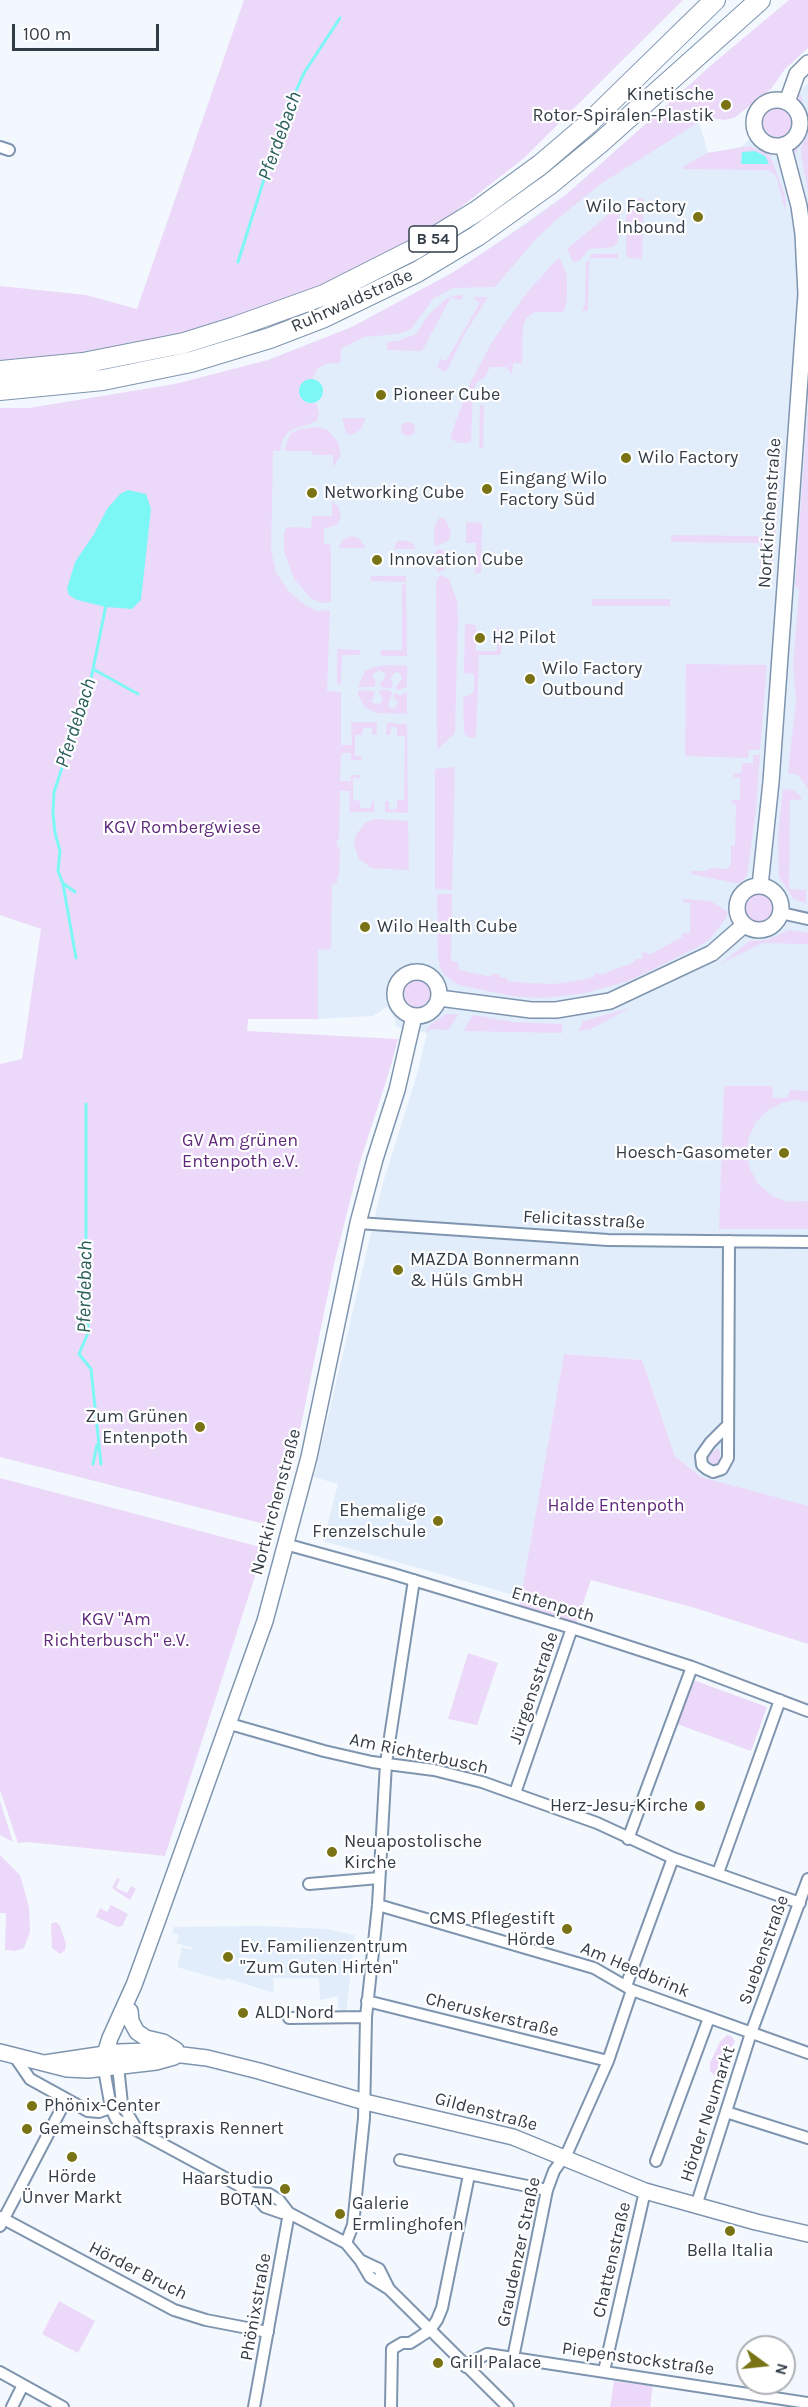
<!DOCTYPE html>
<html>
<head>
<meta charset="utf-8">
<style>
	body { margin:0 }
	#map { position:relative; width:808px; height:2407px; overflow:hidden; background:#f3f8fe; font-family:Karla,sans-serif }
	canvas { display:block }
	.north { position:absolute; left:736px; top:2335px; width:60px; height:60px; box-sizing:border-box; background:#fff; border:2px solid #adb1b6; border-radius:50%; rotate:105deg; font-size:16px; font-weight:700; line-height:24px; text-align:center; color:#333d48 }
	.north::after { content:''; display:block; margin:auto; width:21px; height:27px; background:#797315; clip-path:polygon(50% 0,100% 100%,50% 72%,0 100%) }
	.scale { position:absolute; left:12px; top:24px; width:147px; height:27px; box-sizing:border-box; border:3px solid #333d48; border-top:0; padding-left:8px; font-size:18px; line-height:21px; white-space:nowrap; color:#333d48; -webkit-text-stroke:4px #fff; paint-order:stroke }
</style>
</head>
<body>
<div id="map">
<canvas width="808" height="2407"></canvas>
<div class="north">N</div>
<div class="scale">100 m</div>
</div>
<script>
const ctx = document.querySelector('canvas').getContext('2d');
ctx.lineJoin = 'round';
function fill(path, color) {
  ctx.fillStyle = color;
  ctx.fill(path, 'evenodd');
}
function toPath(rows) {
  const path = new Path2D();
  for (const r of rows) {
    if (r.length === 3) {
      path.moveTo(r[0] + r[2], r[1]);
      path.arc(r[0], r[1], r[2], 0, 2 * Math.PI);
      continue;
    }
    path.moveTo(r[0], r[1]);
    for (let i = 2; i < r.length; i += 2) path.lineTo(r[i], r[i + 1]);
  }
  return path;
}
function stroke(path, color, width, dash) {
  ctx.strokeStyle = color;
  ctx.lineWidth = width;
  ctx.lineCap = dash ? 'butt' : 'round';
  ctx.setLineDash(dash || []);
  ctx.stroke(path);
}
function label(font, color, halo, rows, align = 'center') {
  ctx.font = font + ' Karla,sans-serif';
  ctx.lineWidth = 4.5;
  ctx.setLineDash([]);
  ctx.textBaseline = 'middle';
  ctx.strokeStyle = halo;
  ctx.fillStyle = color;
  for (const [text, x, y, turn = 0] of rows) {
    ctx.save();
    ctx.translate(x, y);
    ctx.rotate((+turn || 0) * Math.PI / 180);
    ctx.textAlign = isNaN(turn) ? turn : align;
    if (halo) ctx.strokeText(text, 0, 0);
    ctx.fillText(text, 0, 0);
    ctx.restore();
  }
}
fill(toPath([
	[808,83,808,1507,737,1489,701,1477,675,1456,642,1360,564,1354,521,1597,323,1541,338,1484,314,1477,382,1186,418,1071,427,1033,396,1027,395,1019,387,1007,373,1016,318,1019,247,1019,247,810,268,360,352,327,452,273,486,251,565,195,681,94,698,118,708,153,741,147],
	[261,1926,326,1929,355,1935,346,2013,342,2013,338,2006,338,1996,320,2000,319,1980,317,1978,273,1978,274,1993,226,1978,225,1981,177,1967,182,1947,192,1950,193,1948,176,1943,179,1935,172,1933,174,1927]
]), '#e1edfb');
fill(toPath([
	[244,0,683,0,523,159,395,258,269,312,126,349,0,361,0,286,86,295,137,309],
	[789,0,808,0,808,48,785,69,771,89,734,118,725,120,710,118,699,122,602,183,556,220,534,241,495,287,453,288,434,298,411,329,398,334,364,337,341,349,340,363,325,364,317,369,312,379,307,380,300,387,301,398,307,403,316,403,319,414,317,421,289,431,283,439,280,451,273,451,271,551,276,572,289,592,305,605,317,611,330,610,327,691,341,692,341,745,352,745,351,722,377,722,377,735,372,735,372,728,363,728,362,735,355,735,355,756,362,756,362,760,351,760,351,753,341,753,340,781,351,781,351,775,360,775,360,778,353,778,353,800,360,801,360,808,371,808,372,801,374,801,374,812,349,812,350,791,340,791,339,839,337,839,337,847,340,847,339,878,337,878,337,883,332,884,331,949,318,950,318,1019,248,1019,247,1031,398,1039,390,1069,359,1165,334,1264,297,1445,272,1526,0,1457,0,1064,22,1059,41,929,0,915,0,408,29,408,175,384,268,360,352,327,452,273,528,223,566,195,716,61],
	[798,94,801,95,806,122,797,152,794,153,795,144,801,134,803,122],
	[778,122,15],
	[808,134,808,192,801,154,801,147],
	[750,146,769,155,772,161,785,195,786,213,776,176,768,170,684,169,683,167,707,153],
	[632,198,644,198,642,259,628,258,628,256,626,256,626,201],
	[620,205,618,242,613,247,589,249,580,260,573,262,567,249],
	[592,254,618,254,618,258,589,258,588,311,582,311,585,304,586,263],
	[559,257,567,275,567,302,563,312,535,312,526,318,523,327,522,364,513,363,512,375,507,367,490,367,484,378,477,382,473,392,471,442,458,443,450,438,455,423,471,382,492,342,525,295],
	[463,295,463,299,460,300,451,297,422,351,387,350,387,342,398,341,416,334,429,314,445,300,452,296],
	[476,297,488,297,464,335,446,372,437,368,440,359,446,361,480,303,474,299],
	[480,405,484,405,483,448,479,448],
	[808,405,808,789,798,775,788,773,796,700,793,666,799,590,795,586],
	[342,418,366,418,361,429,352,435,346,433],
	[408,429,7],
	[317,427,328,430,338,442,341,455,333,467,333,455,313,455,312,451,284,451,290,434,300,429],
	[779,447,782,447,773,573,764,573,771,563,774,461,779,461],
	[332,501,339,508,341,517,337,525,324,528,324,544,331,545,331,602,321,603,311,598,294,579,284,551,284,532,287,527,311,528,312,516,332,516],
	[440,517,446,520,451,533,448,541,436,546,434,544,434,527],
	[466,522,482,523,481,573,475,573,476,543,466,543],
	[671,535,758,536,765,542,764,562,760,567,760,543,671,542],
	[351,536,359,538,366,548,338,548,342,541],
	[400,540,411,542,416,549,394,549,396,543],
	[439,549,447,552,449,557,446,566,443,571,438,572,433,561,434,553],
	[441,575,449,579,451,584,457,601,458,617,455,733,437,750,436,584,437,579],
	[371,576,406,576,406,582,371,581],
	[406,584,407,656,381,656,381,650,402,650,402,585],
	[592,599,670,599,670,606,592,606],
	[465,624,476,625,476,651,497,651,497,628,502,629,501,655,479,655,476,738,467,737,464,733,463,698,474,692,474,674,464,673],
	[337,649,360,650,360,655,342,655,341,685,337,684],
	[686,664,767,665,760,750,749,750,748,758,685,756],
	[387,665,407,666,407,687,398,690,395,688,402,679,402,676,398,672,394,673,390,678,393,683,392,688,380,687,381,682,385,678,386,674,379,670,372,675,376,682,374,687,358,687,365,671,373,667],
	[385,689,392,692,388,706,394,709,398,702,393,696,394,693,400,695,407,692,407,714,376,713,365,707,358,695,358,690,373,691,375,692,371,702,379,705,383,699,378,691],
	[387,723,407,724,408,813,385,812,385,801,389,801,389,809,397,809,397,800,404,800,405,736,397,736,397,727,391,727,390,735,386,735],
	[753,755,760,755,756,810,747,876,740,883,734,883,691,874,691,871,707,871,708,868,727,869,731,865,731,846,735,846,736,805,732,804,732,800,740,800,740,778,733,777,733,773,741,773,742,763,753,763],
	[455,767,452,890,435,889,435,769],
	[783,789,793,790,801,797,801,800,790,800,789,889,806,890,806,902,808,904,794,899,779,877,778,835],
	[377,819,408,821,409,870,371,868,358,858,354,842,356,835,366,822],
	[760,908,15],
	[437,894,452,894,451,961,458,962,459,970,491,977,492,974,499,974,499,977,507,978,507,981,527,983,554,984,587,979,594,977,595,973,603,974,635,962,635,959,642,959,643,952,651,954,682,937,683,933,690,933,690,903,683,902,683,899,710,901,727,911,727,917,709,940,698,947,629,981,581,994,542,998,512,996,459,985,445,976,440,967,438,956],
	[789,930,808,933,808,944,762,943,720,964,750,941,767,940],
	[418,994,15],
	[630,1008,591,1029,579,1031,583,1021],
	[446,1014,459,1014,448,1030,432,1029,426,1033,430,1025],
	[473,1015,514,1022,562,1024,562,1033,463,1031],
	[724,1086,772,1086,773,1098,787,1098,790,1090,808,1091,808,1102,796,1100,781,1103,767,1111,756,1122,749,1137,746,1152,750,1169,758,1184,772,1196,788,1202,808,1201,808,1229,719,1229],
	[564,1354,642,1360,675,1456,701,1477,808,1506,808,1644,695,1608,591,1580,576,1624,519,1607],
	[717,1448,720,1451,719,1462,713,1465,708,1458],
	[0,1478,264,1548,165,1856,27,1842,18,1843,0,1790],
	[468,1653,498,1663,477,1725,448,1719],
	[693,1680,767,1707,751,1751,677,1724],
	[0,1801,13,1842,0,1835],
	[0,1855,20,1875,29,1907,30,1932,24,1948,15,1951,5,1950,6,1913,0,1913],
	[117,1878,120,1879,116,1888,127,1893,131,1886,136,1889,130,1900,112,1888],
	[111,1905,128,1914,122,1926,118,1927,96,1917,100,1908,107,1912],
	[56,1922,60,1926,66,1944,65,1950,60,1954,52,1948,51,1924],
	[727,2035,731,2036,735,2041,733,2045,724,2053,728,2062,723,2070,718,2072,718,2075,714,2075,710,2071,710,2063,720,2042],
	[59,2301,95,2321,78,2353,42,2334],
	[614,2381,653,2386,650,2407,610,2407]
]), '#ecd8f9');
fill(toPath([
	[755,151,765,156,769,164,741,164,742,152],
	[311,391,12],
	[128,490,146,494,151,509,141,600,132,609,106,607,77,600,69,595,67,589,75,562,94,534,107,509,120,494]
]), '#7df7f5');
stroke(toPath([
	[238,262,282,122,304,73,340,18],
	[93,669,138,694],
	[64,884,75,892],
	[76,958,63,884,58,871,60,851,55,833,53,813,54,792,90,684,106,605],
	[86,1104,86,1244,83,1259,87,1267,88,1333,79,1354,91,1369,101,1464],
	[93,1464,97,1445]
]), '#7df7f5', 3);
const street = toPath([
	[0,147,9,150],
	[781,913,808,919],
	[358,1223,608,1240,808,1242],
	[727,1426,710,1443,701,1456,702,1465,707,1469,713,1472,722,1469,728,1458,729,1241],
	[285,1544,390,1573,572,1628,692,1667,808,1711],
	[230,1724,324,1751,372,1762,434,1770,482,1782,597,1823,673,1858,800,1903],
	[515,1793,572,1628],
	[628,1839,692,1667],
	[718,1873,780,1700],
	[309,1884,379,1878],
	[378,1905,594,1968,632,1990,808,2053],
	[626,1986,673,1858],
	[367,2001,608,2061],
	[289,2018,366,2017],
	[15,2057,30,2079,88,2111,99,2112,122,2104],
	[118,2066,122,2104,137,2130],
	[104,2069,111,2108,116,2119,253,2193,265,2207,282,2213,289,2213,346,2243,360,2260,370,2277,389,2289,508,2407],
	[726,2112,808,2138],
	[400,2160,547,2190],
	[656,2161,709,2018],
	[253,2193,269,2194,279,2200,289,2213],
	[696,2206,751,2033,808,1879],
	[0,2217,174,2310,206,2320,268,2332],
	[0,2226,66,2100],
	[346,2243,353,2225,364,2118,366,2017,378,1905,386,1763,414,1580],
	[360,2260,379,2269,389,2289],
	[513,2358,547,2190,554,2171,568,2151,608,2061,632,1990],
	[466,2367,473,2361,487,2354,808,2403],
	[604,2371,645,2191],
	[0,2372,63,2407],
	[12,2407,23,2385],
	[254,2407,289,2213],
	[391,2407,392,2349,402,2343,410,2343,418,2338,430,2330,437,2320,442,2308,469,2175]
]);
const secondary = toPath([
	[777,123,23],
	[787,102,797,74,808,63],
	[759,908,22],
	[760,886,771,782,806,294,803,234,799,206,783,145],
	[417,994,22],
	[439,998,531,1010,556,1010,610,1001,712,953,744,925],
	[130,2011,131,2021,137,2032,146,2038,163,2042,176,2050],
	[0,2052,67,2069,88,2070,156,2062,174,2057],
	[45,2063,118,2052,149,2051,207,2058,259,2071,365,2102,513,2137,645,2191,756,2222,808,2234],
	[104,2069,105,2054,110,2038,134,1985,157,1922,265,1621,309,1457,358,1223,375,1159,397,1090,414,1016]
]);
const highway = toPath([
	[0,371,83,363,184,343,235,327,324,295,415,249,477,211,540,165,588,124,715,0],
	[0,390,103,380,191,362,270,338,322,318,417,272,477,236,550,184,600,143,760,0]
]);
stroke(street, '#7f95af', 14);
stroke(secondary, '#7f95af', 18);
stroke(highway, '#7f95af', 22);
stroke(street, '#fff', 10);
stroke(secondary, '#fff', 15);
stroke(highway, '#fff', 20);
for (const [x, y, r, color] of [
	[726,105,6,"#797315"],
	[698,217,6,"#797315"],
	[381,395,6,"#797315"],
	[626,458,6,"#797315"],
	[487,489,6,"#797315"],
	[312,493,6,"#797315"],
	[377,560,6,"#797315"],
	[480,638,6,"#797315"],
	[530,679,6,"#797315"],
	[365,927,6,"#797315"],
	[784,1153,6,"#797315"],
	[398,1270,6,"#797315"],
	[200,1427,6,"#797315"],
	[438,1521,6,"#797315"],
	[700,1806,6,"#797315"],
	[332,1852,6,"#797315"],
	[567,1929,6,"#797315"],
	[228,1957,6,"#797315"],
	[243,2013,6,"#797315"],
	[32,2106,6,"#797315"],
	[27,2129,6,"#797315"],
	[72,2157,6,"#797315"],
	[285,2189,6,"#797315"],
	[340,2214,6,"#797315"],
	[730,2231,6,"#797315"],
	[438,2363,6,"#797315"]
]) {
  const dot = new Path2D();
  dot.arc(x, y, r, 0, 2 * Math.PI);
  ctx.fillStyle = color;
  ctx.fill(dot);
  stroke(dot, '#fff', 2);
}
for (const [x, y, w] of [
	[433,239,48]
]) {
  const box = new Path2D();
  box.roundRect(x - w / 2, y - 13, w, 26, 4.5);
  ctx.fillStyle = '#fff';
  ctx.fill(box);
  stroke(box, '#333d48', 1.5);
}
label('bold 16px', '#333d48', null, [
	["B 54",433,239]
]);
label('18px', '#333d48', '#fff', [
	["Kinetische",714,95,"right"],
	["Rotor-Spiralen-Plastik",714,116,"right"],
	["Wilo Factory",686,207,"right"],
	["Inbound",686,228,"right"],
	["Pioneer Cube",393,395],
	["Wilo Factory",638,458],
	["Eingang Wilo",499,479],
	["Factory Süd",499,500],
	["Networking Cube",324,493],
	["Innovation Cube",389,560],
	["H2 Pilot",492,638],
	["Wilo Factory",542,669],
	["Outbound",542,690],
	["Wilo Health Cube",377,927],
	["Hoesch-Gasometer",772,1153,"right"],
	["MAZDA Bonnermann",410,1260],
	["& Hüls GmbH",410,1281],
	["Zum Grünen",188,1417,"right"],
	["Entenpoth",188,1438,"right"],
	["Ehemalige",426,1511,"right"],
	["Frenzelschule",426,1532,"right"],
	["Herz-Jesu-Kirche",688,1806,"right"],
	["Neuapostolische",344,1842],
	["Kirche",344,1863],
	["CMS Pflegestift",555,1919,"right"],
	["Hörde",555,1940,"right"],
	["Ev. Familienzentrum",240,1947],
	["\"Zum Guten Hirten\"",240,1968],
	["ALDI Nord",255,2013],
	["Phönix-Center",44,2106],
	["Gemeinschaftspraxis Rennert",39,2129],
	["Hörde",72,2177,"center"],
	["Ünver Markt",72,2198,"center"],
	["Haarstudio",273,2179,"right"],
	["BOTAN",273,2200,"right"],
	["Galerie",352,2204],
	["Ermlinghofen",352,2225],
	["Bella Italia",730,2251,"center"],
	["Grill Palace",450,2363]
], 'left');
label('18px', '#333d48', '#fff', [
	["Ruhrwaldstraße",352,301,-24],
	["Nortkirchenstraße",770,513,-86],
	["Felicitasstraße",584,1220,3],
	["Nortkirchenstraße",276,1502,-75],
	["Entenpoth",553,1605,17],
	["Jürgensstraße",534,1688,-71],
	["Am Richterbusch",419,1754,12],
	["Suebenstraße",764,1950,-70],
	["Am Heedbrink",635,1970,23],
	["Cheruskerstraße",492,2015,14],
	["Gildenstraße",486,2112,15],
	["Hörder Neumarkt",708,2114,-72],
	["Graudenzer Straße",519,2252,-78],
	["Chattenstraße",612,2260,-77],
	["Hörder Bruch",138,2271,27],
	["Phönixstraße",256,2307,-80],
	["Piepenstockstraße",638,2359,8]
]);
label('18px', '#5f297c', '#fff', [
	["KGV Rombergwiese",182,828],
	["GV Am grünen",240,1141],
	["Entenpoth e.V.",240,1162],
	["Halde Entenpoth",616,1506],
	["KGV \"Am",116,1620],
	["Richterbusch\" e.V.",116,1641]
]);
label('italic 20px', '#2a5e5d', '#fff', [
	["Pferdebach",280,136,-70],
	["Pferdebach",76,723,-72],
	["Pferdebach",85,1287,-89]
]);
</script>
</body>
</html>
